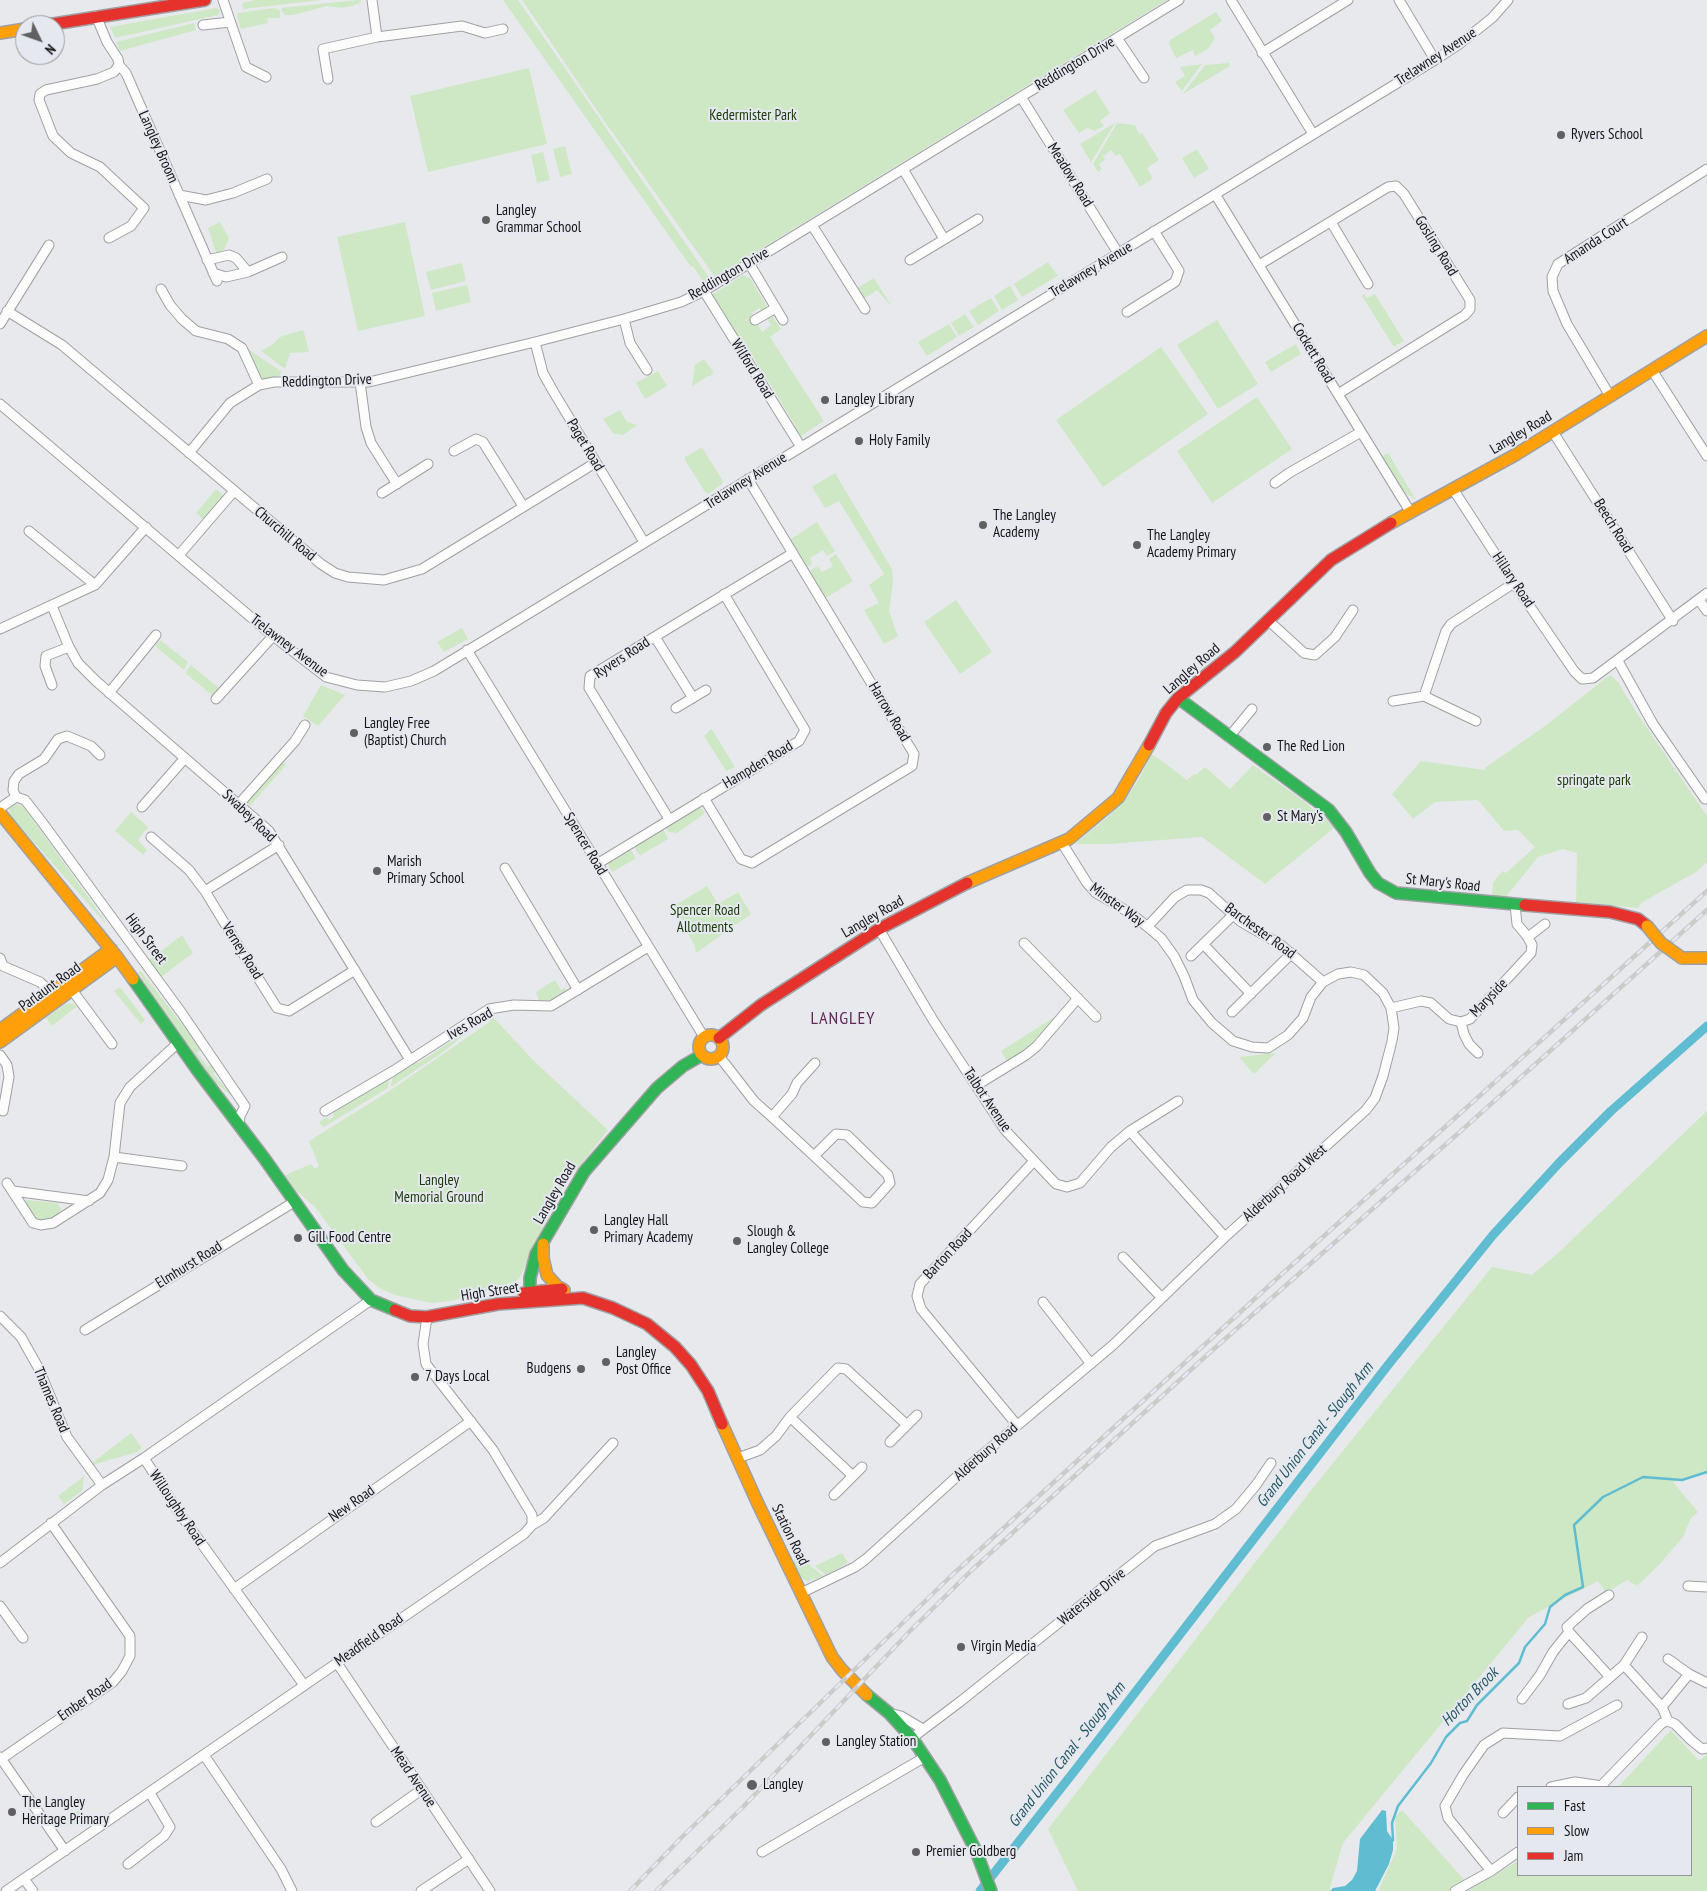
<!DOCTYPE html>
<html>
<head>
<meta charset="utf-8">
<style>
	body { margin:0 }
	#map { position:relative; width:1707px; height:1891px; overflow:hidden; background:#e8e9ed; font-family:"PT Sans Narrow",sans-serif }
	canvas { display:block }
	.legend { position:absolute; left:1517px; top:1786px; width:175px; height:90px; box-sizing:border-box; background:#e6e8ef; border:1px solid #939499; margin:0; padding:6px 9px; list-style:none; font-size:15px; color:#161619 }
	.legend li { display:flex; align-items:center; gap:10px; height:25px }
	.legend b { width:25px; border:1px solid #939499 }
	.north { position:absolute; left:15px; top:15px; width:50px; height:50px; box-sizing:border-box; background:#e6e8ef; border:1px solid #939499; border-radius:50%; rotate:132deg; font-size:14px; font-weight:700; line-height:20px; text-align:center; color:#161619 }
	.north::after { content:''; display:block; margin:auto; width:18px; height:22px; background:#606063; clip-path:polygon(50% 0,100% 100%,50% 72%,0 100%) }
</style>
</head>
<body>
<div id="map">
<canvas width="1707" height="1891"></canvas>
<ul class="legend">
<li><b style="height:6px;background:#30b455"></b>Fast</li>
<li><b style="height:6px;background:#ff9f0a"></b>Slow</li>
<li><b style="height:6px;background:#e5322d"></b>Jam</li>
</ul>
<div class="north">N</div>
</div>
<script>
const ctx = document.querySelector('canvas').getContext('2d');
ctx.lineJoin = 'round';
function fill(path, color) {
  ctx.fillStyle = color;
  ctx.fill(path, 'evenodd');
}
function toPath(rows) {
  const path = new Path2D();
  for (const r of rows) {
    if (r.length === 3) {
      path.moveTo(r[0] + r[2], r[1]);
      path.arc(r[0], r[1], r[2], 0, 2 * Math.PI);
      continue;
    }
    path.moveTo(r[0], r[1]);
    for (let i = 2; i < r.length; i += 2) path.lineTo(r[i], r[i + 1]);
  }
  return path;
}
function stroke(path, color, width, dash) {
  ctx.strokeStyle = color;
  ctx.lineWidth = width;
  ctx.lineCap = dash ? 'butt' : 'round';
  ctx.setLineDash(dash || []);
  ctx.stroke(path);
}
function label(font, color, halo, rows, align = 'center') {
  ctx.font = font + ' "PT Sans Narrow",sans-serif';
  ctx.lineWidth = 4;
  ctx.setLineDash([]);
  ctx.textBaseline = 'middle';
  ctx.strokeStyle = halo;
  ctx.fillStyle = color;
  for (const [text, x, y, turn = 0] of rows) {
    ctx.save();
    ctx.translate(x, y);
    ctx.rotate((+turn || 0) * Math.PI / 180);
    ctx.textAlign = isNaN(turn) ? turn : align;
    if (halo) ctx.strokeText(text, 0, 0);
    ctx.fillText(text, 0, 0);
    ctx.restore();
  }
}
fill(toPath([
	[256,0,322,0,243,9,242,3],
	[358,0,361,0,361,2,352,6,341,8,327,6,293,15,284,15,281,8],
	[503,0,518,0,710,279,704,283,693,266,691,267],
	[522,0,1167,0,715,277,607,125],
	[216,8,220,10,218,15,115,38,110,27],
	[274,8,280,11,280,18,267,18,268,23,241,29,237,16,238,13],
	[1216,12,1222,21,1210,30,1215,38,1208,49,1195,56,1193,50,1176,58,1169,44,1170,40],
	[194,23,196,30,120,51,116,42],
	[1229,63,1230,66,1183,94,1205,65],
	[1202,64,1182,91,1175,82,1185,76,1180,67],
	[529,68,547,144,428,172,410,96],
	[1095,90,1110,113,1100,121,1104,126,1095,131,1087,128,1079,133,1063,110],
	[1115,123,1091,162,1080,144],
	[1117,123,1135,125,1139,134,1142,133,1159,160,1147,168,1152,177,1151,180,1140,187,1120,154,1116,156,1111,150,1103,156,1105,160,1099,164,1102,169,1098,172,1093,164],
	[565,146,572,174,560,177,553,149],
	[1197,149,1209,169,1194,178,1182,158],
	[543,152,550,180,537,183,531,155],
	[220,222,229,238,224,250,220,252,216,252,208,228],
	[405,222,425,316,358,331,337,237],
	[1048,262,1058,276,1022,297,1014,284],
	[462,263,466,281,431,290,426,272],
	[743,275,750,278,766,305,767,310,763,313,759,308,752,313,762,332,771,325,766,317,772,316,781,329,770,337,824,421,799,437,792,427,795,425,752,355,746,357,711,303,713,294],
	[874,278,891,305,890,305,877,290,863,299,852,291],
	[467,285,471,302,436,311,432,293],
	[1009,286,1011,287,1018,300,1002,310,994,296],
	[1364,294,1367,298,1375,294,1404,341,1394,347,1362,296],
	[991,298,999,311,978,325,969,311],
	[965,314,974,327,959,336,951,323],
	[1217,320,1258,384,1218,409,1177,345],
	[949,324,957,337,927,356,918,342],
	[302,330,304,332,309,352,290,353,285,369,261,351,272,345,280,337],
	[1296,344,1301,354,1271,372,1265,362],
	[245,347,282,372,279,376,259,380],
	[1161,347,1208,414,1103,487,1056,420],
	[704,359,714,373,692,386,695,365],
	[658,371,667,386,645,399,636,383],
	[1257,397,1292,449,1212,503,1177,451],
	[620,410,627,422,637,425,623,435,613,433,603,419],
	[701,448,703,449,723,481,722,484,708,494,705,492,685,460,685,457],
	[1388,453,1416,500,1401,490,1380,457],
	[835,473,892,569,893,583,889,611,898,636,884,644,864,610,879,603,869,585,884,574,839,501,825,508,812,487],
	[216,489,223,495,222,498,203,519,196,513],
	[817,522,835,551,827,556,823,550,810,558,812,564,805,568,789,540],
	[836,554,853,581,824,599,807,573,818,566,822,572,833,566,829,559],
	[956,600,992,652,960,674,924,622],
	[462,628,468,639,444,652,437,642],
	[160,640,188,662,184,670,155,646],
	[191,665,219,688,214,695,212,695,185,673],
	[1610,675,1618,682,1636,712,1707,816,1707,862,1696,872,1641,903,1638,908,1576,902,1577,853,1563,849,1538,857,1505,898,1492,897,1493,883,1498,876,1503,871,1506,873,1535,847,1518,830,1504,831,1478,800,1435,802,1413,819,1392,794,1421,761,1485,770,1486,767,1545,726],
	[321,685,345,695,318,726,303,716],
	[711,729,713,731,735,767,726,771,704,736],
	[1151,754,1162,761,1187,780,1194,774,1196,775,1205,767,1230,789,1253,765,1304,801,1319,815,1322,814,1334,828,1265,884,1202,837,1109,844,1075,844,1108,817,1125,799,1138,781],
	[282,761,286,765,250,806,247,803],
	[14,804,23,806,106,922,105,923,10,815,9,808],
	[699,807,704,811,704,814,677,833,669,832,665,827],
	[131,812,148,827,138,840,147,850,143,855,115,831],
	[663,829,668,839,641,855,639,855,634,846,636,844],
	[627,851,632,851,635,857,635,859,612,872,607,863],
	[707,886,718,904,738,892,751,914,696,953,695,946,672,907],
	[182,935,193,953,161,977,148,961],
	[141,971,201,1049,197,1053,208,1067,212,1063,217,1069,213,1074,225,1087,229,1085,237,1100,207,1076,199,1067,138,972],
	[555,980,561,990,566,988,565,992,553,999,540,1003,536,992],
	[120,987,145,1020,141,1024,114,991],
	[70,1003,77,1006,52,1026,46,1018,64,1005],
	[1056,1016,1026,1050,1007,1061,1001,1051],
	[493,1017,534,1061,608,1130,563,1187,520,1277,516,1281,504,1286,451,1301,431,1303,395,1295,381,1289,368,1279,315,1207,281,1177,311,1164,315,1169,319,1166,309,1141,391,1090,488,1023],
	[479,1023,443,1052,391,1087,393,1074,415,1061,418,1063],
	[1276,1053,1254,1074,1239,1057],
	[389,1077,388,1088,324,1127,321,1125,319,1122,324,1119,326,1117,330,1120,334,1116,333,1113,335,1110],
	[1707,1111,1707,1474,1673,1482,1698,1512,1691,1518,1683,1537,1660,1564,1637,1586,1627,1580,1606,1593,1598,1581,1529,1617,1343,1843,1329,1891,1078,1891,1048,1829,1316,1484,1492,1267,1532,1275,1557,1254],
	[26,1200,57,1203,61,1209,60,1213,44,1224,38,1222,24,1205],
	[131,1433,142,1448,137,1452,93,1465,92,1463],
	[84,1476,82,1491,64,1504,58,1496],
	[842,1553,848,1563,826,1575,815,1566],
	[802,1559,823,1576,808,1581,801,1578,793,1561],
	[1671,1730,1699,1761,1707,1754,1707,1891,1467,1891,1518,1861,1518,1875,1691,1875,1691,1787,1618,1787],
	[80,1809,90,1823,53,1827],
	[1402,1810,1468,1884,1453,1891,1378,1891,1397,1849,1395,1817]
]), '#cee8c5');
fill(toPath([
	[1382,1810,1386,1811,1387,1831,1393,1840,1393,1850,1389,1864,1375,1891,1330,1891,1333,1888,1345,1886,1352,1880,1357,1871,1360,1839]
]), '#60bcd0');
stroke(toPath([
	[1392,1841,1393,1840,1392,1823,1398,1806,1431,1763,1446,1737,1460,1723,1467,1721,1477,1705,1519,1663,1525,1647,1545,1624,1550,1607,1565,1595,1583,1587,1574,1525,1603,1497,1643,1477,1682,1480,1707,1472]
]), '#60bcd0', 2.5);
stroke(toPath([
	[980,1891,1076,1769,1388,1365,1493,1235,1559,1163,1611,1111,1707,1026]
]), '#60bcd0', 9);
const street = toPath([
	[223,0,246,67,266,77],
	[372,0,377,37,462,26,485,33,503,29],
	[1231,0,1313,134],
	[1399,0,1435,60],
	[96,16,107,42,118,59,119,65,126,73,217,281],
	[203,25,230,22],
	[1117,38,1144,78],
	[1262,53,1348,0],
	[328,79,323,49,377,37],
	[1021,97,1118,253],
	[903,169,944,239],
	[1215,194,1411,513],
	[179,195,206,200,233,193,267,179],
	[1331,222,1368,284],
	[812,225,865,309],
	[109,238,131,226,144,208,100,167,71,153,53,136,39,100,40,94,46,90,97,79,114,72,119,65],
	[207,260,229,255,236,258,248,272],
	[910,260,978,219],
	[749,263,783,320],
	[1259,265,1388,187,1396,186,1404,194,1470,300,1470,309,1465,315,1338,394],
	[213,273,226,277,248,272,282,257],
	[161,289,170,305,182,319,196,331,228,339,242,348,259,385],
	[704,291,801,447],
	[7,311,62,345,321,564,335,573,348,577,384,580,422,569,595,463],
	[1127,312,1175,282,1179,271,1154,231],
	[624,319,630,343,647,370],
	[755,320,776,308],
	[0,324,49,245],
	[535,342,543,373,553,391,644,542],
	[1652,370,1707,456],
	[360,382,366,427,371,443,397,484],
	[1610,396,1567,324,1553,291,1552,277,1558,264,1707,169],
	[0,404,273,636,326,677,357,685,385,687,411,681,434,671,523,617,1435,60,1458,45,1492,18,1508,0],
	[1553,432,1673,621],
	[454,451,476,439,483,442,523,506],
	[189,453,230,403,259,385,274,382,369,382,535,342,624,319,681,302,704,291,1179,0],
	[1275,483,1289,473,1361,432],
	[1453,489,1514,583,1574,671,1582,679,1593,678,1707,593],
	[382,493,428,464],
	[29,531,95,585],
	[179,555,234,491],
	[1699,600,1707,611],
	[52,606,69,647,78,663,96,681,269,831,410,1060],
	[1269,621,1304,653,1315,655,1335,637,1353,610],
	[0,629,95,585,146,527],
	[655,637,693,698],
	[467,650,704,1037],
	[1618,661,1653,724,1705,799],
	[52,685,45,666,46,656,69,647],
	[109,693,156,635],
	[216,699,273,636],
	[1393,701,1424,696],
	[676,708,706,690],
	[1476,721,1424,696,1446,631,1451,624,1514,583],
	[1229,737,1252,709],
	[16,797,13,790,14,781,19,774,44,759,58,739,67,736,91,746,100,755],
	[704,798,741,859,752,863,912,766,914,754,748,479],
	[239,804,295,741,305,725],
	[142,807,185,758],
	[0,808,16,797,25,800,42,822,181,1012,245,1106,240,1116,239,1124],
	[669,819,589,688,590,676,793,553],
	[151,837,189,870,205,891],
	[1062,843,1087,883,1096,893,1132,914,1161,938,1174,956,1184,976,1193,1000,1212,1023,1233,1041,1252,1047,1268,1048,1288,1035,1303,1018,1311,997,1323,982,1338,974,1351,972,1364,975,1383,993,1391,1008,1394,1028,1392,1041],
	[279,845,205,891,250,965,277,1008,289,1011,355,970],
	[597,864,799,741,805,730,724,594],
	[505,868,578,990],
	[1148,926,1175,897,1187,890,1201,890,1209,893,1240,921,1281,945,1323,982],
	[879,929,933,1020,1005,1130,1056,1184,1067,1187,1080,1183,1111,1147,1130,1131,1178,1101],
	[1528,937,1545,924],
	[1024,943,1096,1017],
	[1203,944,1251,994],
	[1191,956,1233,915],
	[0,958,3,966,40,982,54,995],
	[69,986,112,1044],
	[1391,1008,1421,1001,1431,1003,1449,1019,1461,1022,1470,1019,1531,953,1532,945,1527,936,1517,924,1515,905],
	[1232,1012,1292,953],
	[1461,1022,1464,1034,1469,1044,1478,1053],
	[0,1055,7,1065,9,1077,3,1111],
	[719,1056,754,1101,772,1117,814,1156,863,1202,872,1203,890,1183,888,1175,847,1135,836,1134,814,1156],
	[977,1085,1026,1055,1037,1046,1078,998],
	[325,1111,393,1071,489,1009,514,1005,551,1006,648,947],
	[772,1117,792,1094,797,1083,815,1063],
	[1130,1131,1225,1237],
	[114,1157,182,1166],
	[7,1183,33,1223,41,1225,53,1223,100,1193,108,1180,114,1157,120,1103,130,1087,178,1043],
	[13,1191,89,1201],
	[1123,1257,1161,1297],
	[1043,1302,1091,1364],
	[0,1316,21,1337,39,1369,67,1437,102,1485],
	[427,1317,423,1344,426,1364,493,1450,532,1515,532,1525],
	[85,1330,294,1202],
	[790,1417,853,1476],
	[1017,1425,921,1309,917,1296,920,1284,1034,1161],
	[890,1442,917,1415],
	[738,1458,760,1450,776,1436,790,1417,838,1368,846,1369,907,1425],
	[834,1495,862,1467],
	[0,1563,102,1485,144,1458],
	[1688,1586,1707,1587],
	[234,1589,471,1421],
	[801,1593,855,1567,866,1559,963,1471,1113,1345,1225,1237,1366,1110,1375,1098,1383,1076,1391,1045],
	[0,1606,23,1638],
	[1569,1632,1610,1677],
	[1642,1637,1624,1665,1662,1707,1668,1721],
	[337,1663,490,1891],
	[1689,1674,1707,1683],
	[304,1685,178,1511,144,1458,371,1300],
	[1522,1699,1540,1675,1553,1652,1569,1632,1567,1627,1587,1609,1609,1595],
	[1568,1704,1586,1698,1624,1665],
	[1662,1707,1689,1674,1668,1659],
	[889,1713,901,1716,923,1729],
	[912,1738,961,1701,1155,1546,1215,1524,1236,1509,1256,1485,1271,1463],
	[204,1755,281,1869,292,1891],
	[0,1757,65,1851],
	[1,1759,113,1682,122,1671,130,1656,130,1636,51,1523],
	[1551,1787,1575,1782,1602,1786],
	[1600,1787,1662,1723,1668,1721,1675,1724,1691,1740,1702,1749,1707,1748],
	[1503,1813,1518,1797],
	[376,1822,421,1790],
	[762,1852,925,1757],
	[128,1864,164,1836,170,1827,150,1793],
	[1491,1871,1448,1818,1445,1806,1463,1775,1484,1745,1503,1733,1560,1736,1617,1705],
	[24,1879,33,1891],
	[6,1891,524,1534,532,1525,544,1518,613,1443],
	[421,1891,469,1859],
	[1455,1891,1491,1871,1518,1852]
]);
const fast = toPath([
	[1178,698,1329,810,1346,832,1370,873,1378,883,1396,893,1525,905],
	[133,979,198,1071,264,1158,343,1270,371,1300,395,1310],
	[537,1300,530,1292,530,1278,536,1254,584,1172,657,1088,683,1066,702,1055],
	[867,1695,889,1713,912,1738,940,1780,976,1851,991,1891]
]);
const slow = toPath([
	[0,33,25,29],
	[1391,523,1515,455,1707,336],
	[0,813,117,957,133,979],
	[967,883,1069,839,1118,798,1149,745],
	[1682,958,1707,958],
	[0,1030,111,949],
	[711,1047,12],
	[0,1042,117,957],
	[543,1244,543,1258,547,1275,557,1286,564,1290],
	[722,1424,758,1504,832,1657,842,1670,867,1695]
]);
const jam = toPath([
	[47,25,205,0],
	[1149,745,1166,713,1178,698,1235,652,1331,560,1391,523],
	[1525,905,1610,912,1638,919,1647,926],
	[719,1038,761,1005,879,929,967,883],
	[524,1293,562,1289],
	[395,1310,410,1316,427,1317,498,1304,583,1298,613,1308,647,1324,675,1347,691,1365,708,1391,722,1424]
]);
stroke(street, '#9fa0a3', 11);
stroke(fast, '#9fa0a3', 14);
stroke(slow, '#9fa0a3', 14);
stroke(jam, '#9fa0a3', 14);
stroke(street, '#fcfcfc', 9);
stroke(fast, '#30b455', 11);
stroke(slow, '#ff9f0a', 11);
stroke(jam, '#e5322d', 11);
const rail = toPath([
	[630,1891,682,1837,951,1576,1294,1263,1707,891],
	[656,1891,743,1807,911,1630,973,1569,1207,1355,1462,1130,1707,910]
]);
stroke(rail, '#cbcbcc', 4.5);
stroke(rail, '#e6e8ef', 2.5, [8]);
const slowBridge = toPath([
	[1647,926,1661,943,1682,958]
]);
stroke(slowBridge, '#9fa0a3', 14, []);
stroke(slowBridge, '#ff9f0a', 11);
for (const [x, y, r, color] of [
	[1561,135,5,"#606063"],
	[486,220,5,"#606063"],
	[825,400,5,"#606063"],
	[859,441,5,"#606063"],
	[983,525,5,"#606063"],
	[1137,545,5,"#606063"],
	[354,733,5,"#606063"],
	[1267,747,5,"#606063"],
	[1267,817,5,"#606063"],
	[377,871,5,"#606063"],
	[594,1230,5,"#606063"],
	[298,1238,5,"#606063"],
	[737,1241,5,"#606063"],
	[606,1362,5,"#606063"],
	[581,1369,5,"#606063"],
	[415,1377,5,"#606063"],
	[961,1647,5,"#606063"],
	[826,1742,5,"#606063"],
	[752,1785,6,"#606063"],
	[12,1812,5,"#606063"],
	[916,1852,5,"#606063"]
]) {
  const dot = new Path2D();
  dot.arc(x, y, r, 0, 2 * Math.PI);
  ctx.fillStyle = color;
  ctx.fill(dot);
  stroke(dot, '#e6e8ef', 2);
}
label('15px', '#161619', '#e6e8ef', [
	["Trelawney Avenue",1436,57,-33],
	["Reddington Drive",1075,64,-31],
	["Langley Broom",158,147,66],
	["Meadow Road",1070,175,58],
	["Amanda Court",1596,241,-33],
	["Gosling Road",1436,246,58],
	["Trelawney Avenue",1091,270,-31],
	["Reddington Drive",729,274,-30],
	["Cockett Road",1313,353,59],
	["Wilford Road",752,369,58],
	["Reddington Drive",327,381,-2],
	["Langley Road",1521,433,-31],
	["Paget Road",585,445,59],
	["Trelawney Avenue",746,481,-32],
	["Beech Road",1613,526,58],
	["Churchill Road",285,534,40],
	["Hillary Road",1513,580,56],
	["Trelawney Avenue",289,646,37],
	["Ryvers Road",622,658,-33],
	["Langley Road",1192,669,-41],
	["Harrow Road",889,712,59],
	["Hampden Road",758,765,-31],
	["Swabey Road",249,816,44],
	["Spencer Road",585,844,59],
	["St Mary's Road",1443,883,6],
	["Minster Way",1117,905,36],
	["Langley Road",873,917,-30],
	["Barchester Road",1260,931,36],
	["High Street",146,939,53],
	["Verney Road",242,951,58],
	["Parlaunt Road",50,987,-36],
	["Maryside",1489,998,-46],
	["Ives Road",470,1024,-30],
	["Talbot Avenue",987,1100,56],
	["Alderbury Road West",1285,1183,-42],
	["Langley Road",555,1193,-60],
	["Barton Road",948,1254,-47],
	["Elmhurst Road",189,1265,-32],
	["High Street",490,1292,-9],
	["Thames Road",51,1400,67],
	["Alderbury Road",986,1452,-41],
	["New Road",352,1504,-35],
	["Willoughby Road",177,1508,56],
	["Station Road",790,1535,64],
	["Waterside Drive",1092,1597,-39],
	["Meadfield Road",369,1640,-35],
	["Ember Road",85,1700,-35],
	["Mead Avenue",413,1777,56]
]);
label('15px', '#1a3a07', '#e6e8ef', [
	["Kedermister Park",753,116],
	["springate park",1594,781],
	["Spencer Road",705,911],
	["Allotments",705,928],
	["Langley",439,1181],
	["Memorial Ground",439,1198]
]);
label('15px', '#161619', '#e6e8ef', [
	["Ryvers School",1571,135],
	["Langley",496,211],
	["Grammar School",496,228],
	["Langley Library",835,400],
	["Holy Family",869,441],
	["The Langley",993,516],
	["Academy",993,533],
	["The Langley",1147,536],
	["Academy Primary",1147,553],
	["Langley Free",364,724],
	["(Baptist) Church",364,741],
	["The Red Lion",1277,747],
	["St Mary's",1277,817],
	["Marish",387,862],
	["Primary School",387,879],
	["Langley Hall",604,1221],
	["Primary Academy",604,1238],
	["Slough &",747,1232],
	["Langley College",747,1249],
	["Gill Food Centre",308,1238],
	["Langley",616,1353],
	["Post Office",616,1370],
	["Budgens",571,1369,"right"],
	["7 Days Local",425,1377],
	["Virgin Media",971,1647],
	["Langley Station",836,1742],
	["Langley",763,1785],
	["The Langley",22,1803],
	["Heritage Primary",22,1820],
	["Premier Goldberg",926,1852]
], 'left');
label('italic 16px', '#275965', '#e6e8ef', [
	["Grand Union Canal - Slough Arm",1315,1435,-52],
	["Horton Brook",1470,1697,-46],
	["Grand Union Canal - Slough Arm",1067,1755,-52]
]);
ctx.letterSpacing = '1px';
label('18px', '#602853', '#e6e8ef', [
	["LANGLEY",843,1019]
]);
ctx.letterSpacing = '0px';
</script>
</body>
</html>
